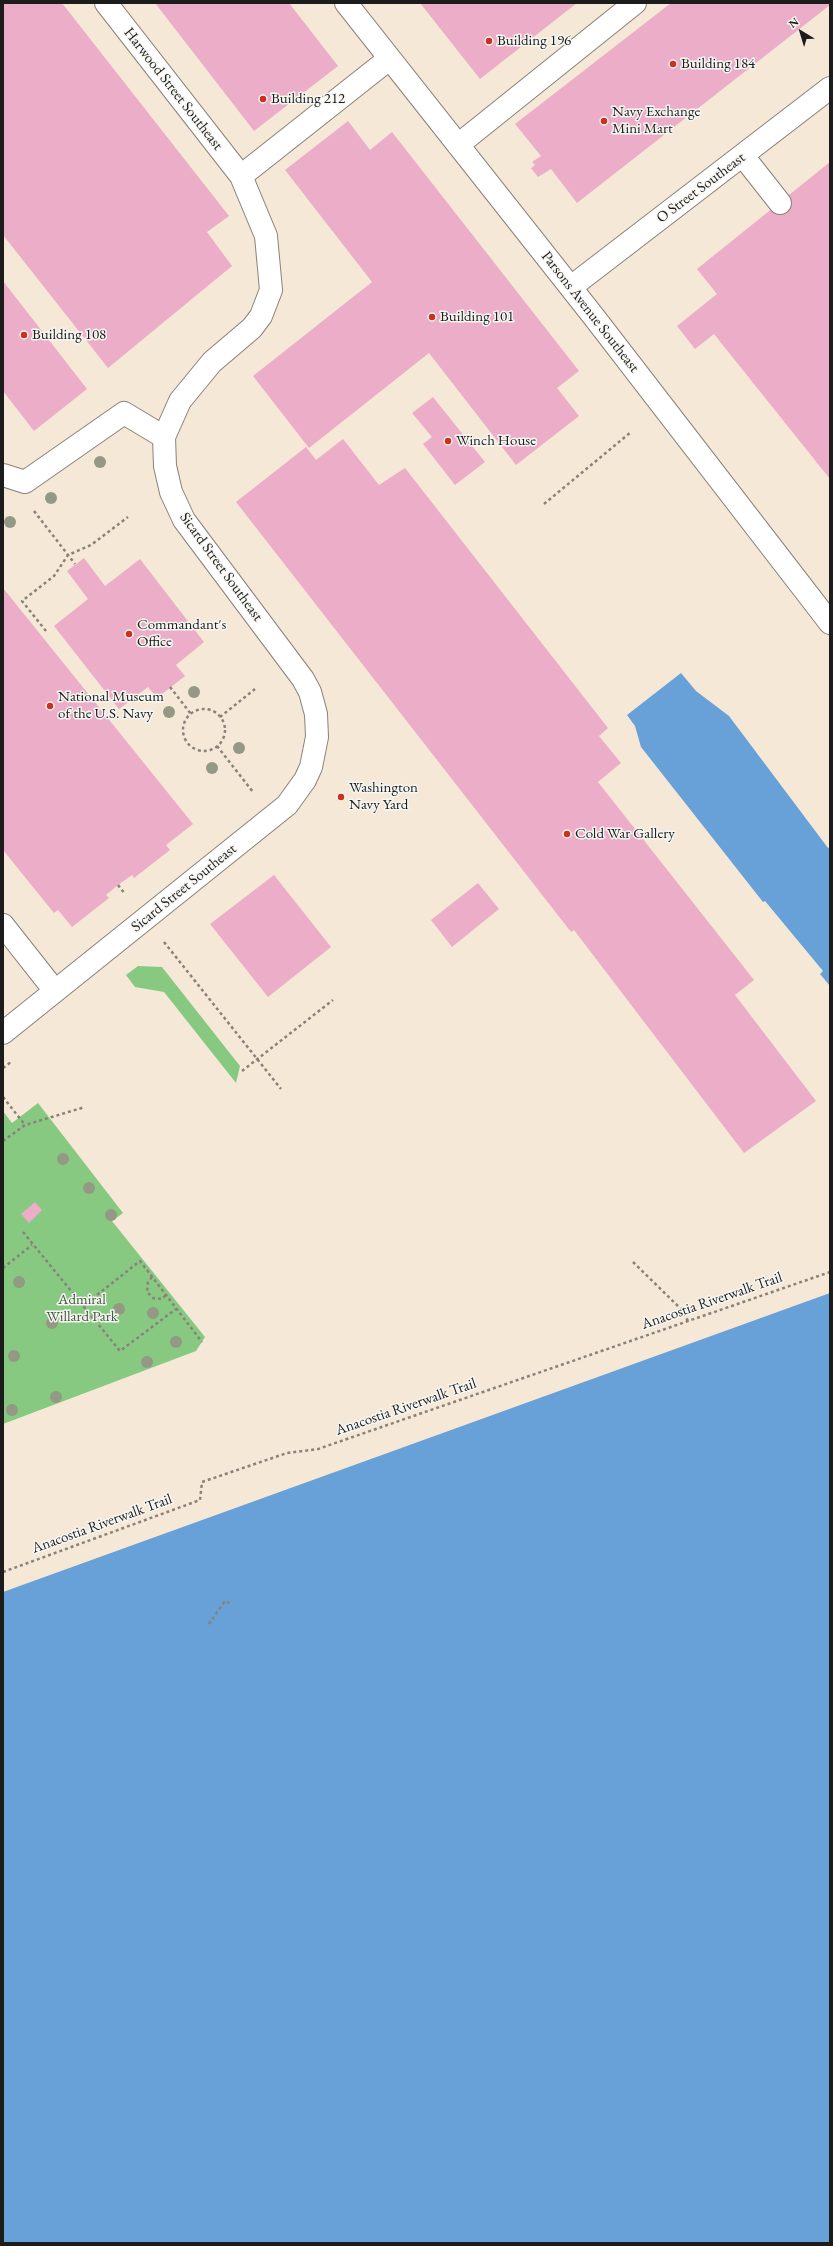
<!DOCTYPE html>
<html>
<head>
<meta charset="utf-8">
<style>
	body { margin:0 }
	#map { position:relative; width:833px; height:2246px; overflow:hidden; background:#f5e8d7; font-family:"EB Garamond",serif }
	canvas { display:block }
	.frame { position:absolute; inset:0; border:4px solid #1c1c1c; pointer-events:none }
	.north { position:absolute; left:781px; top:12px; width:40px; height:40px; -webkit-text-stroke:3px #f6f6f2; paint-order:stroke; rotate:322deg; font-size:11px; font-weight:700; line-height:16px; text-align:center; color:#1c1c1c }
	.north::after { content:''; display:block; margin:auto; width:14px; height:18px; background:#1c1c1c; clip-path:polygon(50% 0,100% 100%,50% 72%,0 100%) }
</style>
</head>
<body>
<div id="map">
<canvas width="833" height="2246"></canvas>
<div class="frame"></div>
<div class="north">N</div>
</div>
<script>
const ctx = document.querySelector('canvas').getContext('2d');
ctx.lineJoin = 'round';
function fill(path, color) {
  ctx.fillStyle = color;
  ctx.fill(path, 'evenodd');
}
function toPath(rows) {
  const path = new Path2D();
  for (const r of rows) {
    if (r.length === 3) {
      path.moveTo(r[0] + r[2], r[1]);
      path.arc(r[0], r[1], r[2], 0, 2 * Math.PI);
      continue;
    }
    path.moveTo(r[0], r[1]);
    for (let i = 2; i < r.length; i += 2) path.lineTo(r[i], r[i + 1]);
  }
  return path;
}
function stroke(path, color, width, dash) {
  ctx.strokeStyle = color;
  ctx.lineWidth = width;
  ctx.lineCap = dash ? 'butt' : 'round';
  ctx.setLineDash(dash || []);
  ctx.stroke(path);
}
function label(font, color, halo, rows, align = 'center') {
  ctx.font = font + ' "EB Garamond",serif';
  ctx.lineWidth = 3;
  ctx.setLineDash([]);
  ctx.textBaseline = 'middle';
  ctx.strokeStyle = halo;
  ctx.fillStyle = color;
  for (const [text, x, y, turn = 0] of rows) {
    ctx.save();
    ctx.translate(x, y);
    ctx.rotate((+turn || 0) * Math.PI / 180);
    ctx.textAlign = isNaN(turn) ? turn : align;
    if (halo) ctx.strokeText(text, 0, 0);
    ctx.fillText(text, 0, 0);
    ctx.restore();
  }
}
fill(toPath([
	[138,966,162,967,240,1066,236,1083,164,992,135,987,126,975],
	[38,1103,123,1213,112,1221,205,1337,196,1351,3,1424,3,1111,12,1123]
]), '#88c982');
fill(toPath([
	[681,673,696,691,729,716,828,848,830,847,830,986,820,974,823,971,765,901,763,902,641,747,635,726,627,715],
	[830,1293,830,2243,3,2243,3,1592]
]), '#67a1d7');
fill(toPath([
	[3,3,62,3,229,216,207,232,232,266,108,368,3,235],
	[155,3,289,3,338,66,254,131],
	[420,3,577,3,480,79],
	[671,3,830,3,830,5,577,203,551,169,538,177,531,168,535,165,532,162,541,156,515,124],
	[348,121,370,150,392,132,579,371,557,388,579,416,516,465,429,353,309,448,253,376,372,282,285,170],
	[830,162,830,479,714,334,695,349,677,326,717,294,697,269],
	[3,281,87,389,34,431,3,391],
	[433,397,485,462,455,485,423,444,432,437,412,413],
	[343,439,379,485,405,468,608,728,599,736,621,763,598,782,754,980,735,995,816,1101,744,1153,574,930,571,932,236,502,306,447,316,460],
	[84,558,105,586,140,559,204,642,176,665,185,676,157,698,148,687,119,709,54,626,88,599,67,571],
	[3,588,193,824,166,845,170,850,134,878,132,875,118,885,106,895,109,898,72,927,58,910,54,913,3,850],
	[274,875,331,947,268,997,210,924],
	[478,883,499,909,452,947,431,920],
	[35,1202,42,1210,29,1223,21,1214]
]), '#ecadc8');
const minor = toPath([
	[346,3,594,317,830,623],
	[458,145,635,3],
	[743,156,780,203],
	[241,176,389,59],
	[571,287,830,88],
	[3,475,25,482,124,413,164,437],
	[3,925,55,991],
	[3,1033,287,805,305,780,311,767,317,737,316,714,310,692,303,679,184,520,171,492,165,466,164,437,180,401,212,362,252,328,261,316,271,290,266,236,241,176,106,3]
]);
stroke(minor, '#88827a', 24);
stroke(toPath([
	[544,504,631,432],
	[34,511,75,564],
	[46,631,22,601,54,576,68,555,91,545,128,517],
	[170,687,191,714],
	[204,730,21],
	[220,717,255,689],
	[217,746,253,792],
	[118,885,125,894],
	[164,942,281,1089],
	[3,1068,11,1062],
	[242,1071,333,1000],
	[3,1097,25,1125],
	[3,1141,25,1125,85,1107],
	[23,1232,120,1351,176,1309],
	[633,1262,681,1309,688,1321],
	[3,1268,32,1245],
	[152,1277,148,1282,147,1292,153,1298,162,1299,166,1295],
	[83,1306,140,1261,202,1342],
	[3,1572,200,1500,202,1482,287,1453,318,1449,830,1272],
	[209,1624,225,1601,231,1604]
]), '#88827a', 2.5, [3, 3]);
stroke(minor, '#fff', 22);
ctx.fillStyle = '#939984';
for (const [x, y] of [
	[100,462],
	[51,498],
	[10,522],
	[194,692],
	[169,712],
	[239,748],
	[212,768],
	[63,1159],
	[89,1188],
	[111,1215],
	[19,1282],
	[119,1309],
	[153,1313],
	[52,1323],
	[176,1342],
	[14,1356],
	[147,1362],
	[56,1397],
	[12,1410]
]) {
  ctx.beginPath();
  ctx.arc(x, y, 6, 0, 2 * Math.PI);
  ctx.fill();
}
for (const [x, y, r, color] of [
	[489,41,4,"#c8321e"],
	[673,64,4,"#c8321e"],
	[263,99,4,"#c8321e"],
	[604,121,4,"#c8321e"],
	[432,317,4,"#c8321e"],
	[24,335,4,"#c8321e"],
	[448,441,4,"#c8321e"],
	[129,634,4,"#c8321e"],
	[50,706,4,"#c8321e"],
	[341,797,4,"#c8321e"],
	[567,834,4,"#c8321e"]
]) {
  const dot = new Path2D();
  dot.arc(x, y, r, 0, 2 * Math.PI);
  ctx.fillStyle = color;
  ctx.fill(dot);
  stroke(dot, '#f6f6f2', 1.5);
}
label('15px', '#1c1c1c', '#f6f6f2', [
	["Building 196",497,41],
	["Building 184",681,64],
	["Building 212",271,99],
	["Navy Exchange",612,112],
	["Mini Mart",612,129],
	["Building 101",440,317],
	["Building 108",32,335],
	["Winch House",456,441],
	["Commandant's",137,625],
	["Office",137,642],
	["National Museum",58,697],
	["of the U.S. Navy",58,714],
	["Washington",349,788],
	["Navy Yard",349,805],
	["Cold War Gallery",575,834]
], 'left');
label('15px', '#1c1c1c', '#f6f6f2', [
	["Harwood Street Southeast",173,89,52],
	["O Street Southeast",701,188,-37],
	["Parsons Avenue Southeast",590,312,52],
	["Sicard Street Southeast",221,567,54],
	["Sicard Street Southeast",184,888,-39],
	["Anacostia Riverwalk Trail",712,1301,-19],
	["Anacostia Riverwalk Trail",406,1407,-19],
	["Anacostia Riverwalk Trail",102,1524,-20]
]);
label('15px', '#425940', '#f6f6f2', [
	["Admiral",82,1300],
	["Willard Park",82,1317]
]);
</script>
</body>
</html>
